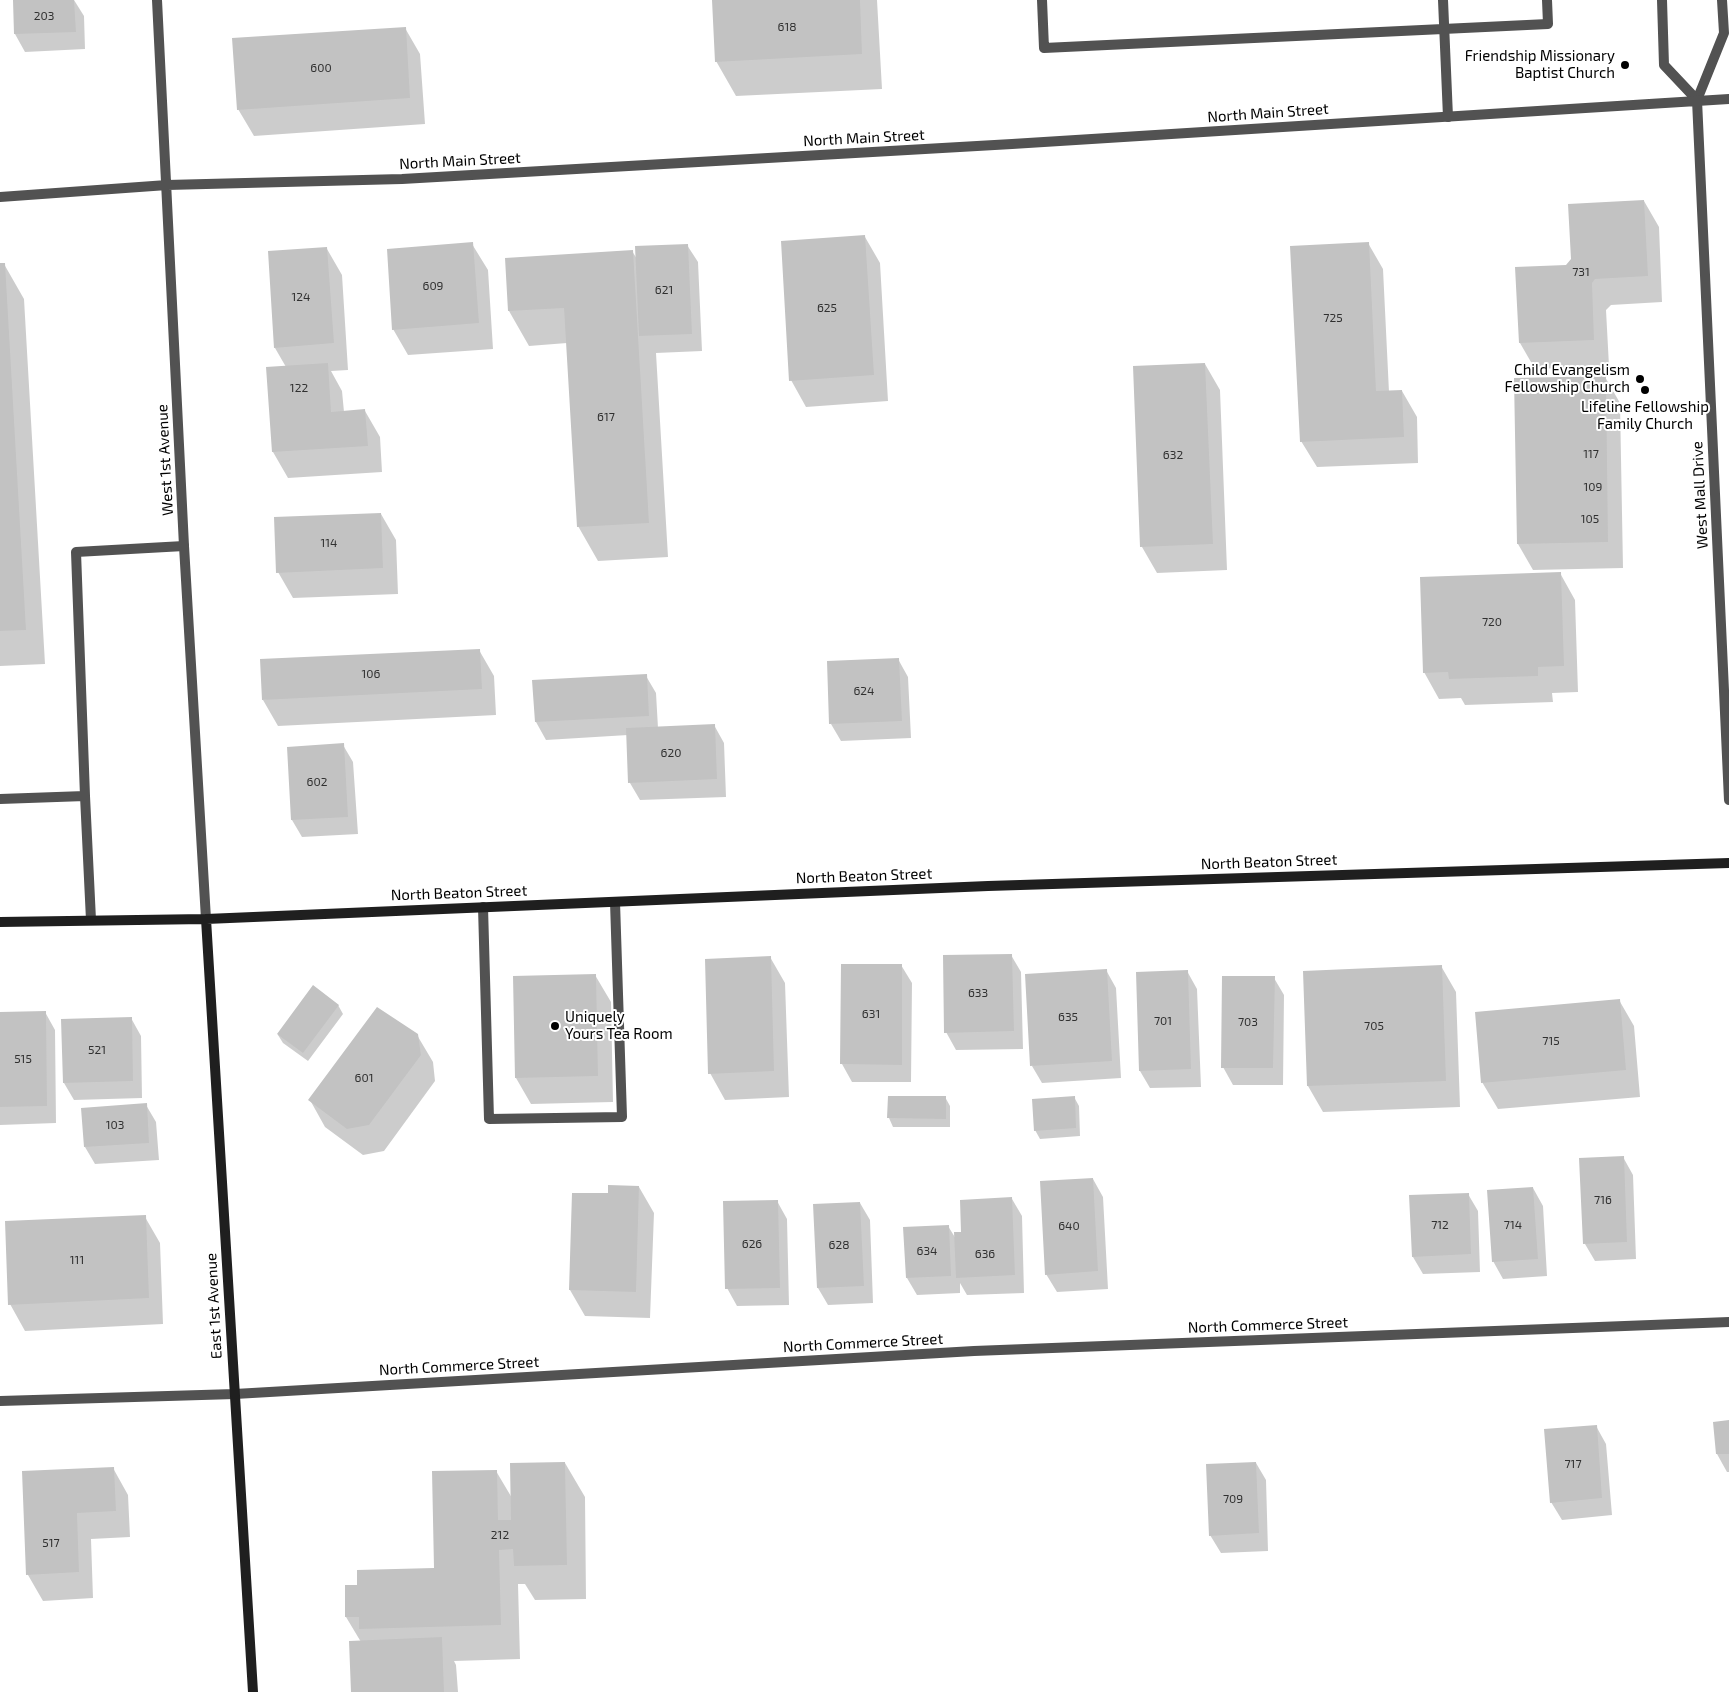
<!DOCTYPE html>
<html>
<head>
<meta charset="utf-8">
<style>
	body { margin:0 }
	canvas { display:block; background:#fff }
</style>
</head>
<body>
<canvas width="1729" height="1692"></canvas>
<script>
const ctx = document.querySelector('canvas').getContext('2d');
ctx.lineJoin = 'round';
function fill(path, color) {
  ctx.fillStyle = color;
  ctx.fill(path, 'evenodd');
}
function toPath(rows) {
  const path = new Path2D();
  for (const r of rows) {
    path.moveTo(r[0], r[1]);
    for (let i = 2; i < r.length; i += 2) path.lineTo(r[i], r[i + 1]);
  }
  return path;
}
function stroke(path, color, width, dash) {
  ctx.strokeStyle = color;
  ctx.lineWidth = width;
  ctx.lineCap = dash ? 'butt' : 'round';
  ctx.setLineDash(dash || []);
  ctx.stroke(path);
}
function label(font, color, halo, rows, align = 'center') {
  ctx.font = font + ' "Exo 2",sans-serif';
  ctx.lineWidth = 4;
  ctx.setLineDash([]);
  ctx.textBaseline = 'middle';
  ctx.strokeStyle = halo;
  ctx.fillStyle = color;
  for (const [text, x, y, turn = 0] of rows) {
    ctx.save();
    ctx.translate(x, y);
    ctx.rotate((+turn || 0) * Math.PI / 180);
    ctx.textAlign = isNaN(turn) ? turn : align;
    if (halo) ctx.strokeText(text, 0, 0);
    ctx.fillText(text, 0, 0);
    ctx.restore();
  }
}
fill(toPath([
	[43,0,74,0,84,16,85,49,25,52,15,34,14,2],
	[713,0,877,0,882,89,736,96,716,61],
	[405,28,420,54,425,124,254,136,238,109],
	[1644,201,1659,227,1662,302,1611,305,1606,310,1609,366,1535,369,1520,343,1566,266],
	[865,237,880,263,888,401,806,407,791,380],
	[1368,243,1383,269,1389,392,1402,391,1417,417,1418,463,1317,467,1301,441],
	[472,244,488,270,493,349,408,355,393,329],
	[687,245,698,262,702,351,656,353,668,557,598,561,578,526,567,343,529,346,509,311,506,259,632,251,637,259],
	[327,249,342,275,348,370,331,371,342,391,344,412,365,411,380,437,382,472,288,478,273,452,268,369,286,367,275,348],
	[4,264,24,299,45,664,0,666,0,265],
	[1205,364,1220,390,1227,570,1157,573,1142,547],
	[1605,377,1620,403,1623,568,1533,570,1518,544],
	[381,514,396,540,398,594,293,598,278,572],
	[1560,573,1575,600,1578,692,1552,693,1553,702,1465,705,1461,698,1439,699,1424,672],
	[479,650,494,676,496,715,278,726,263,700],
	[898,659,908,677,911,738,841,741,831,724],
	[646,676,656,693,658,728,714,725,724,743,726,797,640,800,630,783,628,735,546,740,536,722,534,681],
	[343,745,353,762,358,834,302,837,292,820,288,748],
	[1011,955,1021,972,1023,1049,956,1050,946,1032],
	[770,957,785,983,789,1097,725,1100,710,1073],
	[842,965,901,965,912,983,911,1082,852,1082,842,1064],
	[1441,966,1456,992,1460,1107,1323,1112,1308,1086,1304,972],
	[1106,970,1116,988,1121,1078,1042,1083,1032,1066],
	[1187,971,1197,989,1201,1087,1150,1088,1140,1071],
	[595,975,611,1002,613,1102,531,1104,516,1078],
	[1274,978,1284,995,1283,1085,1233,1085,1223,1067],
	[1619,1000,1634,1026,1640,1097,1498,1109,1482,1082],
	[338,1005,343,1014,308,1061,283,1043,278,1035],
	[45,1012,55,1030,56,1123,0,1125,0,1013],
	[131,1018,141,1036,142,1098,74,1100,64,1083],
	[417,1035,433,1062,435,1081,384,1151,363,1155,325,1127,310,1100],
	[889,1097,945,1097,950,1106,950,1127,893,1127,889,1118],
	[1074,1097,1079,1106,1080,1136,1040,1139,1035,1130],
	[146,1105,156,1122,159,1160,95,1164,85,1147],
	[1623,1157,1633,1175,1636,1259,1595,1261,1585,1244],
	[1093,1179,1103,1197,1108,1289,1057,1292,1046,1274],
	[639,1187,654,1213,650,1318,585,1316,570,1290,573,1194,609,1195],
	[1533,1188,1543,1206,1547,1276,1503,1279,1493,1261],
	[1468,1194,1478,1211,1480,1272,1423,1274,1413,1257],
	[1012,1199,1022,1216,1024,1293,967,1295,960,1283,960,1293,917,1295,907,1278,948,1226,956,1239],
	[777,1201,787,1219,789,1305,737,1306,727,1288],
	[860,1203,870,1220,873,1303,828,1305,818,1288],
	[145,1217,160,1243,163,1324,25,1331,10,1304],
	[1729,1422,1729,1472,1727,1472,1717,1454,1715,1423],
	[1596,1426,1606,1444,1612,1515,1562,1520,1551,1502],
	[565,1463,585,1497,586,1599,535,1600,525,1584,518,1584,520,1659,454,1661,456,1665,458,1692,352,1692,361,1642,346,1617,359,1586,435,1570,496,1471,512,1498],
	[1256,1463,1266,1480,1268,1551,1221,1553,1210,1535],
	[113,1468,128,1495,130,1537,91,1539,93,1598,43,1601,28,1575,24,1472]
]), '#0003');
fill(toPath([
	[13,0,74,0,76,32,14,34],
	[712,0,860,0,862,54,715,62],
	[406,27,410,98,237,110,232,38],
	[1644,200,1648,276,1595,279,1592,283,1594,340,1519,343,1515,267,1566,265,1571,259,1568,204],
	[865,235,874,375,789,381,781,241],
	[473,242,479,323,392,330,387,249],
	[1369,242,1376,391,1402,390,1404,437,1300,442,1290,246],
	[688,244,692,334,639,336,635,246],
	[327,247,334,343,274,348,268,251],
	[633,250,649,523,577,527,564,308,508,311,505,258],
	[0,263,5,263,26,630,0,631],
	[328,363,331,412,365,409,368,446,272,452,266,367],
	[1205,363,1213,544,1140,547,1133,366],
	[1606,376,1608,542,1517,544,1514,378],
	[381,513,383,568,276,573,274,517],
	[1561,572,1564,666,1538,667,1538,676,1449,679,1448,672,1423,673,1420,577],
	[480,649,482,689,262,700,260,659],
	[899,658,902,721,829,724,827,661],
	[647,674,649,716,535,722,532,680],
	[715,724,717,779,628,783,626,728],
	[344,743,348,817,291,820,287,747],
	[1012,954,1014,1031,944,1033,943,955],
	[771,956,774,1071,708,1074,705,959],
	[841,964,902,964,902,1065,840,1064],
	[1442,965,1446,1081,1307,1086,1303,971],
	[1107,969,1112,1061,1030,1066,1025,974],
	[1188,970,1191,1069,1139,1071,1136,972],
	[596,974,598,1076,515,1078,513,976],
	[1222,976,1275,976,1273,1068,1221,1068],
	[313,985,339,1005,303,1053,277,1034],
	[1620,999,1626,1070,1481,1083,1475,1012],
	[377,1007,418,1034,421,1055,369,1125,347,1129,308,1100],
	[46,1011,47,1106,0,1107,0,1012],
	[132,1017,133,1081,63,1083,61,1019],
	[888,1096,946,1096,946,1119,887,1118],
	[1075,1096,1076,1128,1034,1131,1032,1099],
	[147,1103,149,1143,84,1147,81,1108],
	[1624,1156,1627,1242,1583,1244,1579,1158],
	[1093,1178,1098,1271,1045,1275,1040,1181],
	[608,1185,639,1186,636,1292,569,1290,572,1193,608,1193],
	[1533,1187,1538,1259,1492,1262,1487,1190],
	[1469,1193,1471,1254,1412,1257,1409,1195],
	[1012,1197,1015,1275,956,1278,954,1232,961,1232,960,1200],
	[778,1200,780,1288,725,1289,723,1201],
	[860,1202,864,1286,817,1288,813,1204],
	[146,1215,149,1298,8,1305,5,1221],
	[949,1225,951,1276,906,1278,903,1227],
	[1729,1420,1729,1454,1716,1454,1713,1422],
	[1597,1425,1602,1498,1550,1503,1544,1429],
	[565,1462,567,1565,514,1566,513,1549,499,1550,501,1625,359,1629,359,1617,345,1617,345,1585,357,1585,357,1570,434,1568,432,1471,497,1470,498,1520,511,1520,510,1463],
	[1256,1462,1259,1533,1209,1536,1206,1464],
	[114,1467,116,1511,77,1513,79,1572,26,1575,22,1471],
	[442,1637,444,1692,351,1692,349,1641]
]), '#c2c2c2');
stroke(toPath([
	[1042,0,1044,48,1548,24,1547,0],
	[1443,0,1448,117],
	[1662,0,1664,65,1697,100,1724,33,1722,0],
	[85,796,76,552,184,546],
	[0,799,85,796,91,920],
	[483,907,489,1119,622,1117,615,902]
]), '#525252', 10);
stroke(toPath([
	[157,0,184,546,206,919],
	[1697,100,1729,800],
	[0,197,167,185,402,179,1012,144,1729,99],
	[0,1401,235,1394,974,1351,1729,1322]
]), '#525252', 10);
stroke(toPath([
	[206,919,253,1692],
	[0,922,206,919,988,886,1729,863]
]), '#1f1f1f', 10);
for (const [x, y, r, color] of [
	[1625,65,5,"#000"],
	[1640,379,5,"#000"],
	[1645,390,5,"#000"],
	[555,1026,5,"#000"]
]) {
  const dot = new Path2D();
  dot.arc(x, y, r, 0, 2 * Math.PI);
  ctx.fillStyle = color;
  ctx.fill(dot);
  stroke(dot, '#fff', 2);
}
label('12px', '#303030', null, [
	["203",44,16],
	["618",787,27],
	["600",321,68],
	["731",1581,272],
	["609",433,286],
	["621",664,290],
	["124",301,297],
	["625",827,308],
	["725",1333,318],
	["122",299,388],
	["617",606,417],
	["117",1591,454],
	["632",1173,455],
	["109",1593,487],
	["105",1590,519],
	["114",329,543],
	["720",1492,622],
	["106",371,674],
	["624",864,691],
	["620",671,753],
	["602",317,782],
	["633",978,993],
	["631",871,1014],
	["635",1068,1017],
	["701",1163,1021],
	["703",1248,1022],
	["705",1374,1026],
	["715",1551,1041],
	["521",97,1050],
	["515",23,1059],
	["601",364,1078],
	["103",115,1125],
	["716",1603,1200],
	["712",1440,1225],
	["714",1513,1225],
	["640",1069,1226],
	["626",752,1244],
	["628",839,1245],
	["634",927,1251],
	["636",985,1254],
	["111",77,1260],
	["717",1573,1464],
	["709",1233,1499],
	["212",500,1535],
	["517",51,1543]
]);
label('15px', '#000', '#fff', [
	["Friendship Missionary",1615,56],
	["Baptist Church",1615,73],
	["Child Evangelism",1630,370],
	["Fellowship Church",1630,387],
	["Lifeline Fellowship",1645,407,"center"],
	["Family Church",1645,424,"center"],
	["Uniquely",565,1017,"left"],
	["Yours Tea Room",565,1034,"left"]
], 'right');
label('15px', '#000', '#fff', [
	["North Main Street",1268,113,-4],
	["North Main Street",864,138,-3],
	["North Main Street",460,161,-3],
	["West 1st Avenue",165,460,-93],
	["West Mall Drive",1700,495,-93],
	["North Beaton Street",1269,862,-2],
	["North Beaton Street",864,876,-2],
	["North Beaton Street",459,893,-2],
	["East 1st Avenue",214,1306,-93],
	["North Commerce Street",1268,1325,-2],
	["North Commerce Street",863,1343,-3],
	["North Commerce Street",459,1366,-3]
]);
</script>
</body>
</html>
